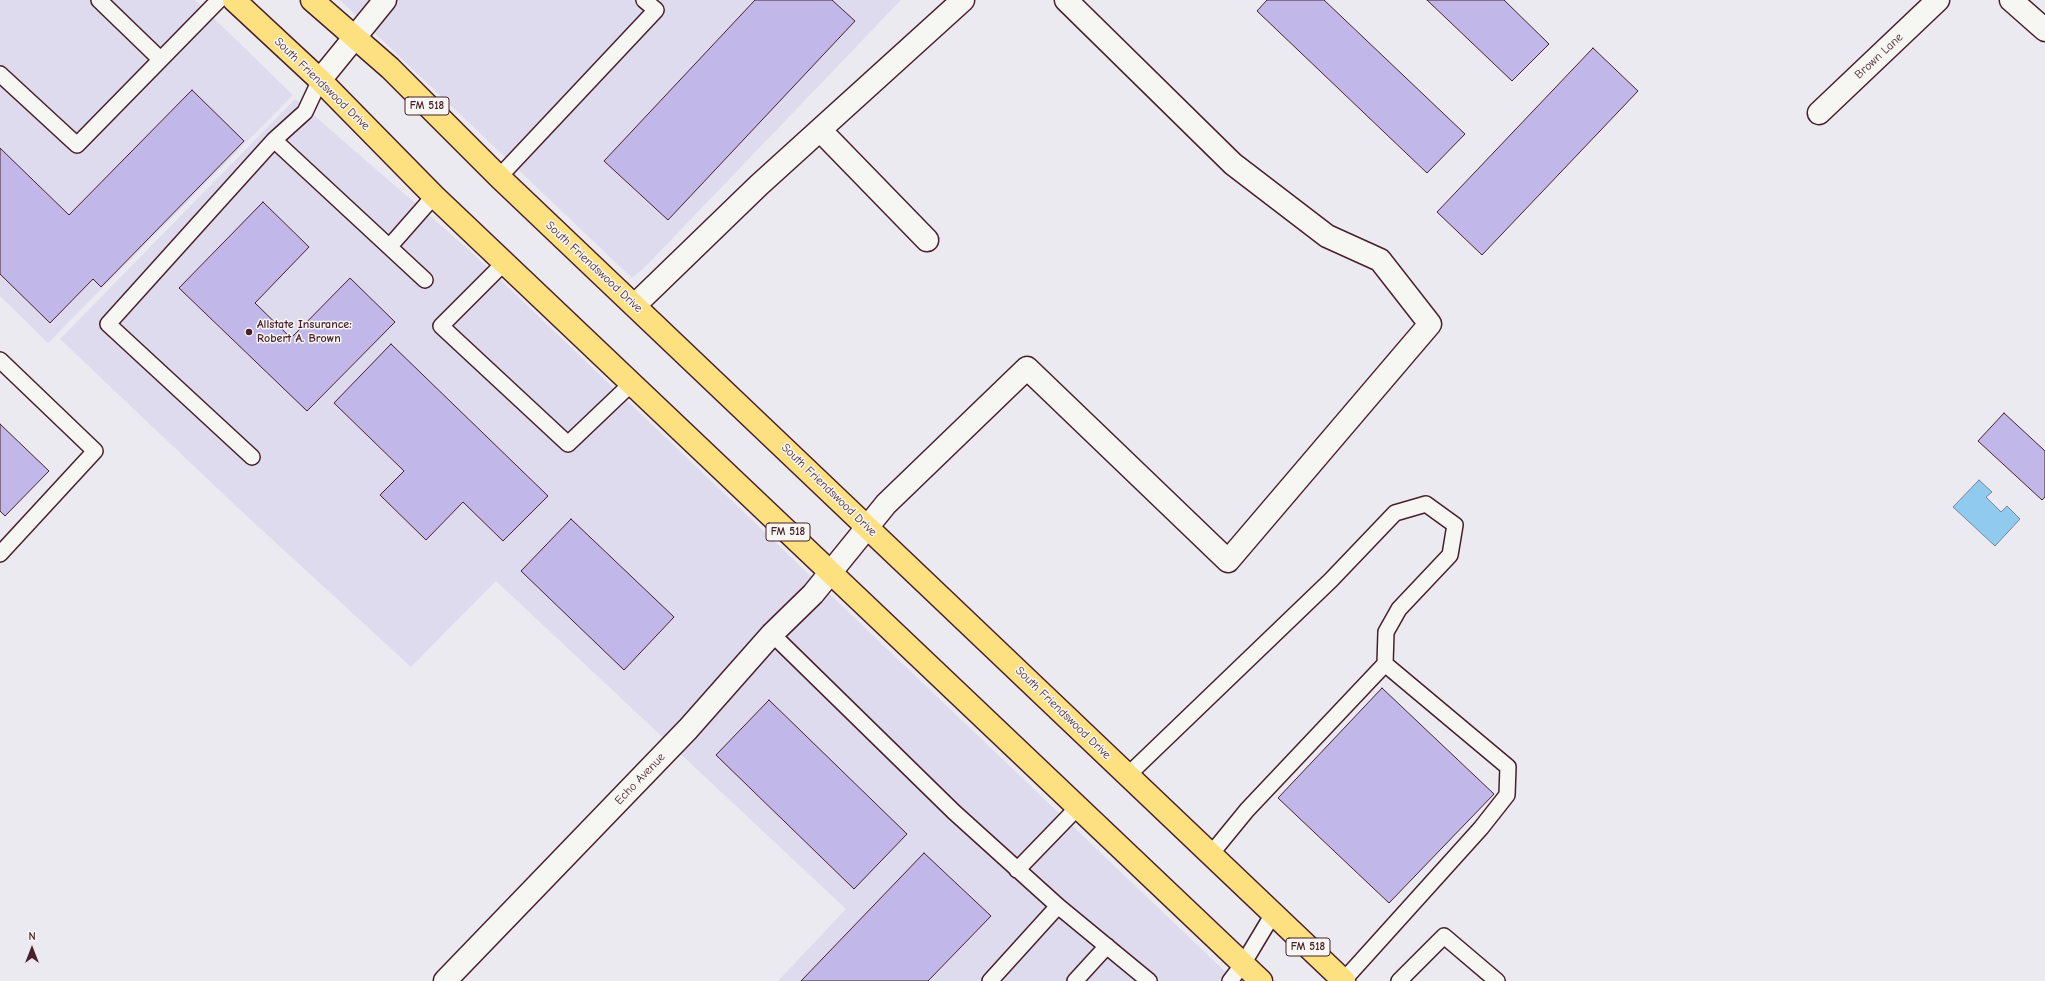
<!DOCTYPE html>
<html>
<head>
<meta charset="utf-8">
<style>
	body { margin:0 }
	#map { position:relative; width:2045px; height:981px; overflow:hidden; background:#ebeaf0; font-family:"Comic Neue",sans-serif }
	canvas { display:block }
	.north { position:absolute; left:12px; top:929px; width:40px; height:40px; -webkit-text-stroke:3px #f6f6f2; paint-order:stroke; rotate:0deg; font-size:11px; font-weight:700; line-height:16px; text-align:center; color:#4a1f2b }
	.north::after { content:''; display:block; margin:auto; width:14px; height:18px; background:#4a1f2b; clip-path:polygon(50% 0,100% 100%,50% 72%,0 100%) }
</style>
</head>
<body>
<div id="map">
<canvas width="2045" height="981"></canvas>
<div class="north">N</div>
</div>
<script>
const ctx = document.querySelector('canvas').getContext('2d');
ctx.lineJoin = 'round';
function fill(path, color) {
  ctx.fillStyle = color;
  ctx.fill(path, 'evenodd');
}
function toPath(rows) {
  const path = new Path2D();
  for (const r of rows) {
    path.moveTo(r[0], r[1]);
    for (let i = 2; i < r.length; i += 2) path.lineTo(r[i], r[i + 1]);
  }
  return path;
}
function stroke(path, color, width, dash) {
  ctx.strokeStyle = color;
  ctx.lineWidth = width;
  ctx.lineCap = dash ? 'butt' : 'round';
  ctx.setLineDash(dash || []);
  ctx.stroke(path);
}
function label(font, color, halo, rows, align = 'center') {
  ctx.font = font + ' "Comic Neue",sans-serif';
  ctx.lineWidth = 3;
  ctx.setLineDash([]);
  ctx.textBaseline = 'middle';
  ctx.strokeStyle = halo;
  ctx.fillStyle = color;
  for (const [text, x, y, turn = 0] of rows) {
    ctx.save();
    ctx.translate(x, y);
    ctx.rotate((+turn || 0) * Math.PI / 180);
    ctx.textAlign = isNaN(turn) ? turn : align;
    if (halo) ctx.strokeText(text, 0, 0);
    ctx.fillText(text, 0, 0);
    ctx.restore();
  }
}
fill(toPath([
	[0,0,195,0,293,95,48,343,0,296],
	[340,0,901,0,647,265,632,278],
	[295,99,469,250,1235,981,778,981,846,909,496,581,411,667,237,507,60,339]
]), '#dedbee');
const water = toPath([
	[1979,480,1992,492,1986,497,2001,512,2007,506,2020,519,1995,546,1953,507,1979,480]
]);
fill(water, '#90caef');
stroke(water, '#7486a1', 1);
const building = toPath([
	[755,0,832,0,855,21,668,220,604,161,755,0],
	[1267,0,1324,0,1465,134,1427,173,1257,11,1267,0],
	[1427,0,1504,0,1549,44,1512,81,1427,0],
	[1593,48,1638,91,1482,255,1437,212,1593,48],
	[192,90,244,141,101,287,93,279,50,323,0,274,0,148,69,215,192,90],
	[263,202,309,247,255,303,291,338,350,278,395,322,307,411,179,288,263,202],
	[391,344,548,496,503,541,463,502,426,540,380,495,404,471,334,403,391,344],
	[2004,413,2045,451,2045,497,2042,500,1978,441,2004,413],
	[0,424,49,471,5,516,0,511,0,424],
	[571,519,674,617,624,670,521,571,571,519],
	[1382,688,1494,794,1389,903,1278,798,1382,688],
	[769,700,907,834,854,889,716,755,769,700],
	[924,853,991,916,928,981,801,981,924,853]
]);
fill(building, '#c1b8e9');
stroke(building, '#4a1f2b', 1);
const service = toPath([
	[99,0,160,59],
	[0,74,77,145,219,0],
	[274,140,425,280],
	[499,177,656,10,644,0],
	[390,246,434,196],
	[505,262,441,326,568,444,632,383],
	[0,360,95,451,0,554],
	[252,457,108,324,274,140,305,112,320,80],
	[772,634,954,812,1058,906,1149,981],
	[1128,775,1331,580,1395,513,1426,504,1455,525,1450,555,1399,609,1386,632,1385,664],
	[1211,854,1247,810,1385,664,1508,767,1507,795,1481,828,1343,981],
	[1017,870,1078,807],
	[990,981,1058,906],
	[1075,981,1107,946],
	[1230,981,1243,964,1273,914],
	[1399,981,1444,936,1497,981]
]);
const minor = toPath([
	[2011,0,2045,30],
	[320,80,385,0],
	[1819,113,1938,0],
	[820,130,927,240],
	[635,305,759,185,963,0],
	[445,981,688,729,772,634,813,594,886,504,1027,368,1228,561,1430,324,1380,260,1327,236,1233,164,1066,0]
]);
const primary = toPath([
	[234,0,320,80,434,196,1261,981],
	[312,0,390,68,499,177,1344,981]
]);
stroke(service, '#4a1f2b', 18);
stroke(minor, '#4a1f2b', 25);
stroke(primary, '#4a1f2b', 25);
stroke(service, '#f6f6f2', 15);
stroke(minor, '#f6f6f2', 22);
stroke(primary, '#fde080', 22);
for (const [x, y, r, color] of [
	[249,332,4,"#4a1f2b"]
]) {
  const dot = new Path2D();
  dot.arc(x, y, r, 0, 2 * Math.PI);
  ctx.fillStyle = color;
  ctx.fill(dot);
  stroke(dot, '#f6f6f2', 1.5);
}
for (const [x, y, w] of [
	[427,106,44],
	[788,532,44],
	[1308,947,44]
]) {
  const box = new Path2D();
  box.roundRect(x - w / 2, y - 9, w, 18, 3);
  ctx.fillStyle = '#f6f6f2';
  ctx.fill(box);
  stroke(box, '#4a1f2b', 1);
}
label('bold 11px', '#4a1f2b', null, [
	["FM 518",427,106],
	["FM 518",788,532],
	["FM 518",1308,947]
]);
label('12px', '#4a1f2b', '#f6f6f2', [
	["Brown Lane",1879,56,-43],
	["South Friendswood Drive",322,84,44],
	["South Friendswood Drive",594,267,43],
	["South Friendswood Drive",829,490,44],
	["South Friendswood Drive",1063,713,44],
	["Echo Avenue",640,779,-46]
]);
label('bold 12px', '#4a1f2b', '#f6f6f2', [
	["Allstate Insurance:",257,325],
	["Robert A. Brown",257,339]
], 'left');
</script>
</body>
</html>
